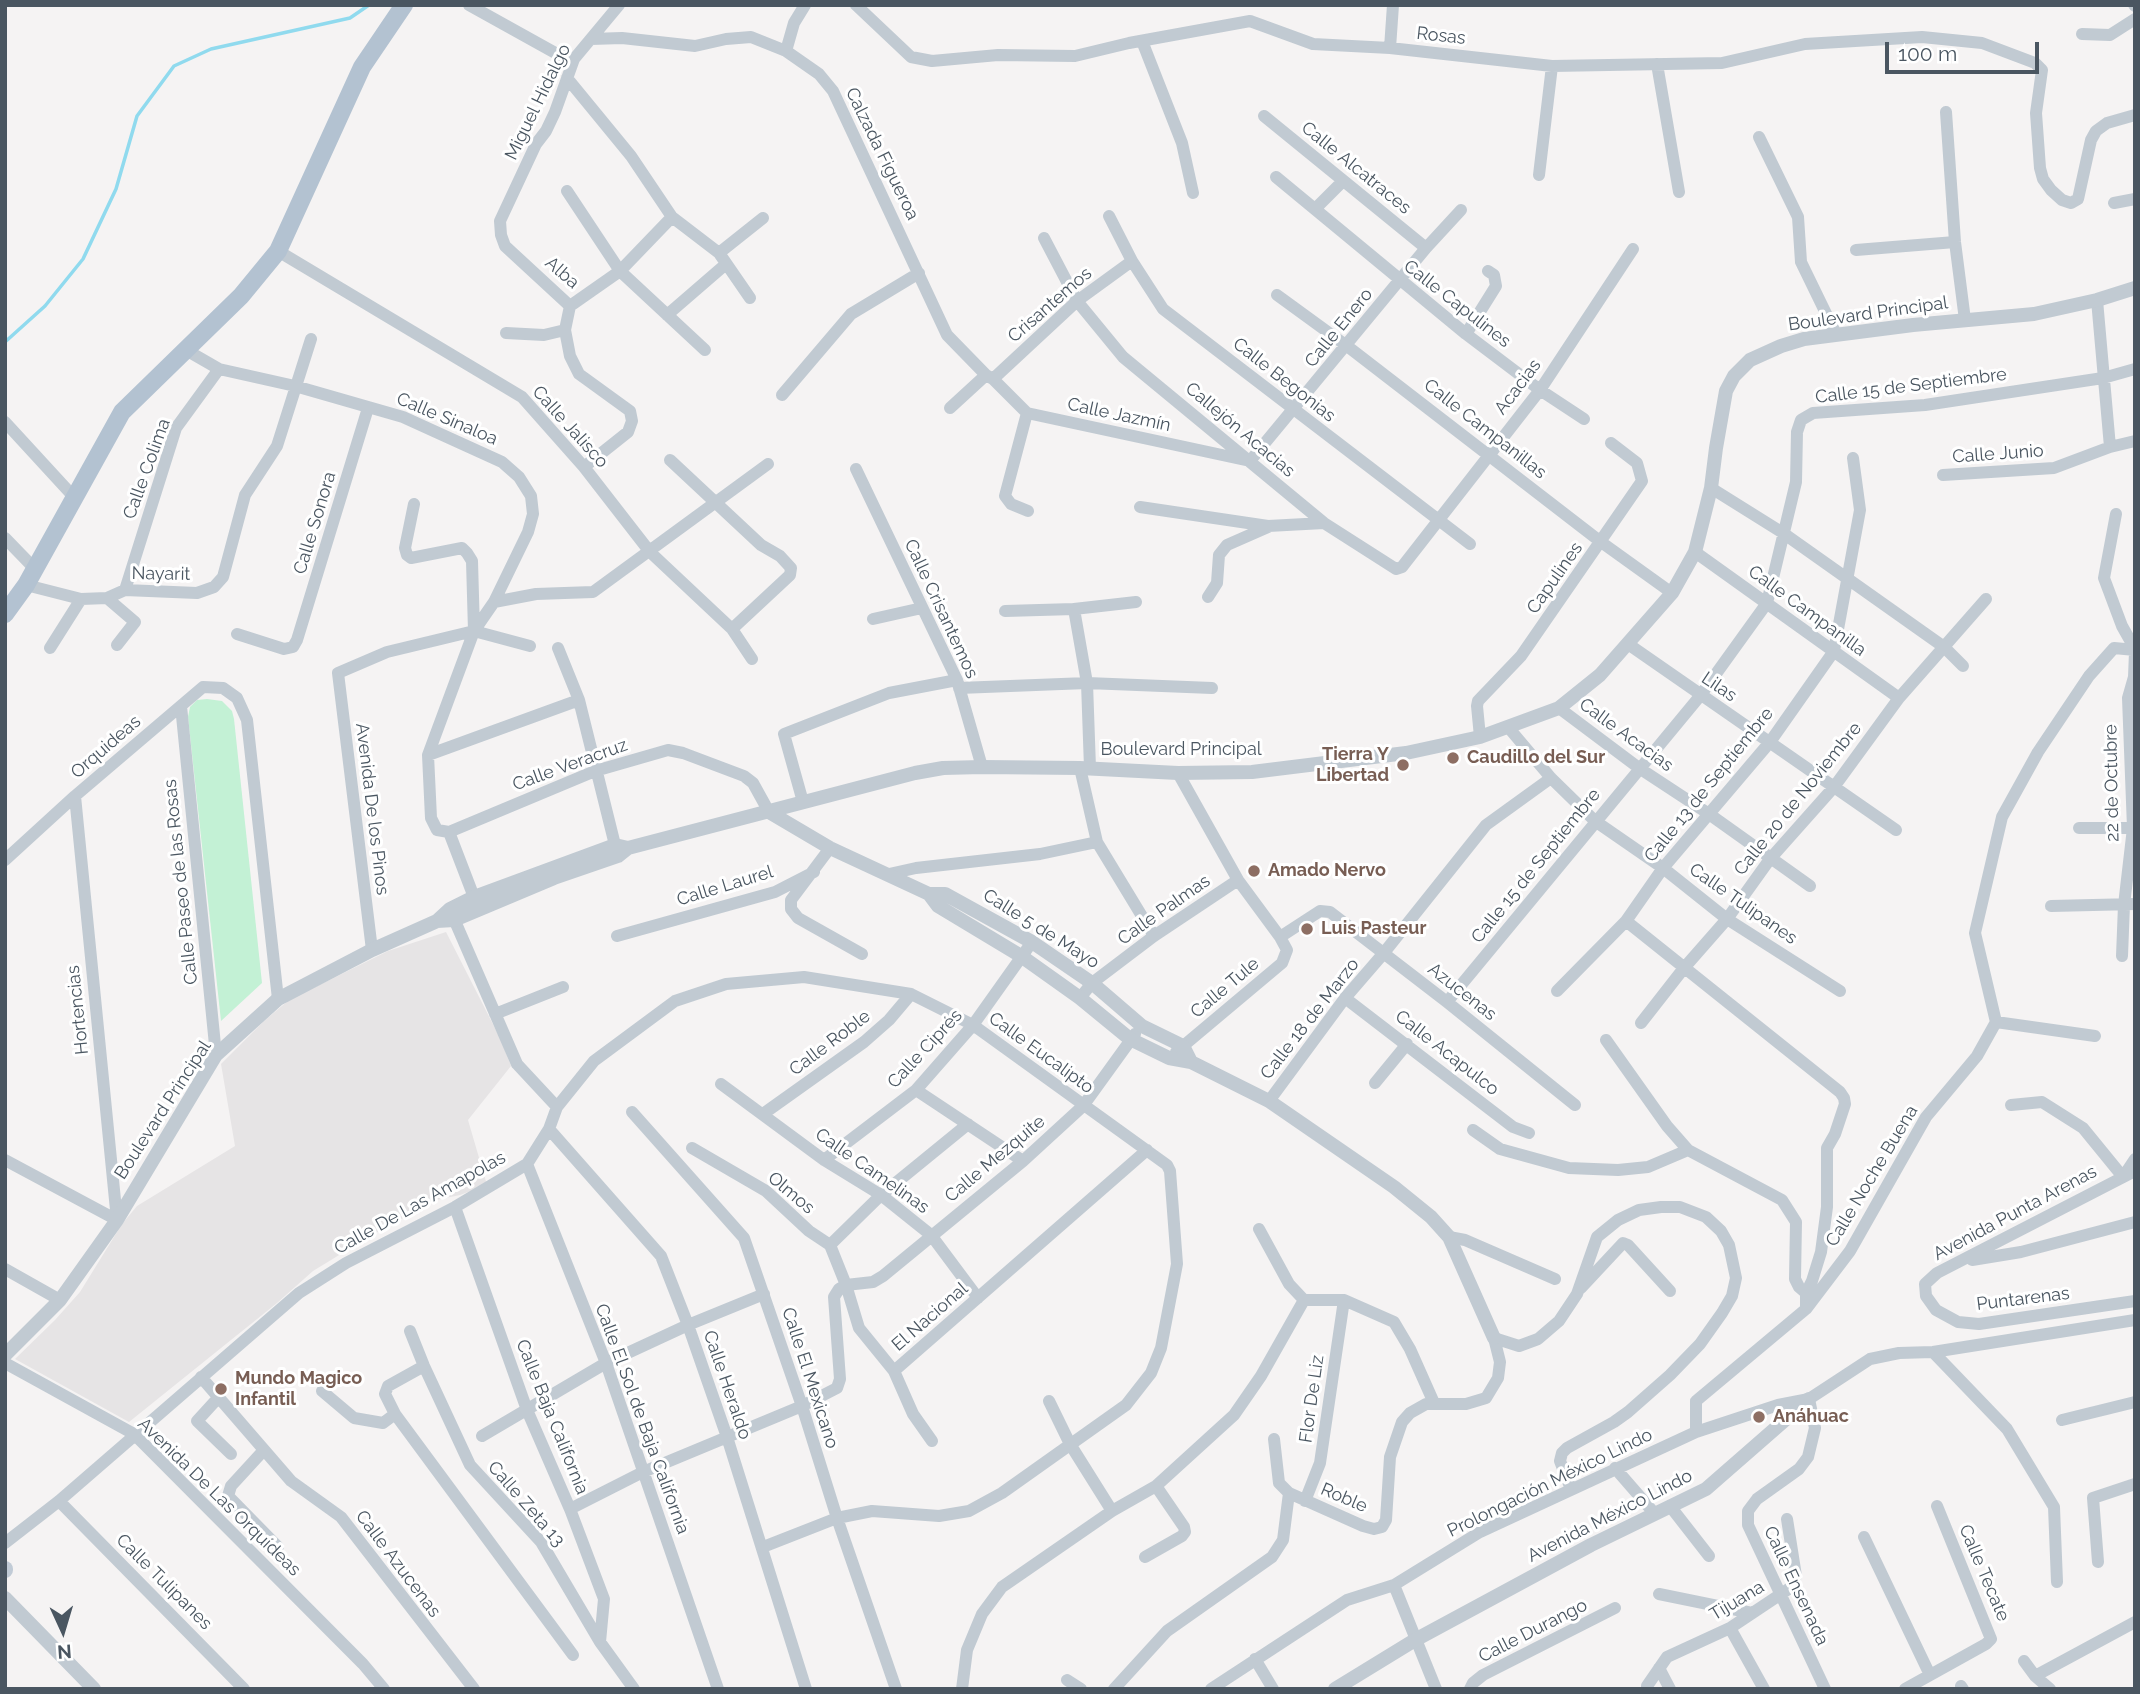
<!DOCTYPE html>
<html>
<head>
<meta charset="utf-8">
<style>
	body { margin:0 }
	#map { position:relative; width:2140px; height:1694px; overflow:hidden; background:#f5f3f3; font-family:Raleway,sans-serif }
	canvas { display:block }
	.frame { position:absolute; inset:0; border:7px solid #4a5661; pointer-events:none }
	.north { position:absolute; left:28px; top:1596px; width:70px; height:70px; -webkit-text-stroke:5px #fff; paint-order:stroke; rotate:176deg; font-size:19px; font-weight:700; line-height:28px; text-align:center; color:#4a5661 }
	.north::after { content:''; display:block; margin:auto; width:24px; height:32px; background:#4a5661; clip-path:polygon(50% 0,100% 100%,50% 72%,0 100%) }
	.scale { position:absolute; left:1885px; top:42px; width:154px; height:32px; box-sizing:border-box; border:4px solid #4a5661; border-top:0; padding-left:9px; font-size:21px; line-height:24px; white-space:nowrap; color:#4a5661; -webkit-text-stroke:5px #fff; paint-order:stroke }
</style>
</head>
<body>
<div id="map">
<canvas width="2140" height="1694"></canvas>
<div class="frame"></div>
<div class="north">N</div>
<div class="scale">100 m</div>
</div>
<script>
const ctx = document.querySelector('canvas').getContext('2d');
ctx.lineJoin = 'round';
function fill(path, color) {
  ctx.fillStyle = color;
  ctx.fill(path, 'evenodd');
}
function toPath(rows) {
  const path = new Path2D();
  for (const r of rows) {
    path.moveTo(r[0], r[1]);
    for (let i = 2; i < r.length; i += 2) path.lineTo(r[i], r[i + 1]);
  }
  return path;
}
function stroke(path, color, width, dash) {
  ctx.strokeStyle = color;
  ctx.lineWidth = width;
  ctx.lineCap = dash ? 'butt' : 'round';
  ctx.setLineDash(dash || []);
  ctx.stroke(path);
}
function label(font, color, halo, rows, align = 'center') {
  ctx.font = font + ' Raleway,sans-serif';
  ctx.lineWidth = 6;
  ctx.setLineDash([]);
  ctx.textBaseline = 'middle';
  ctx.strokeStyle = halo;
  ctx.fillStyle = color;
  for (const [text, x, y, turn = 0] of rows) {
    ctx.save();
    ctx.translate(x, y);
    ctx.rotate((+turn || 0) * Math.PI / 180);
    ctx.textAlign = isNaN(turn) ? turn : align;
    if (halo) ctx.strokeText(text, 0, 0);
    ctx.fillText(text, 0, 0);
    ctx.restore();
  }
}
fill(toPath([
	[446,932,501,1040,511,1066,468,1120,487,1185,460,1195,436,1200,367,1238,313,1271,277,1303,129,1422,15,1359,55,1320,80,1292,122,1224,137,1206,235,1146,221,1064,264,1021,289,1000,388,951]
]), '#e6e4e5');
fill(toPath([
	[207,699,222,701,232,711,234,719,262,983,221,1021,188,717,190,707,197,700]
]), '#c3f1d5');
stroke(toPath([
	[5,342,45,306,83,259,116,189,137,116,174,66,211,49,350,18,369,5]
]), '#90daee', 3.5);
stroke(toPath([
	[469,5,559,55,574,59],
	[856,5,911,57,932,61,998,55,1075,56,1129,43,1250,21,1313,44,1390,48,1552,66,1722,63,1805,44,1922,37,1982,43,2035,63,2042,70,2036,113,2040,168,2043,179,2051,190,2062,200,2071,203,2078,199,2091,140,2096,131,2107,123,2135,115],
	[2134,5,2135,6],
	[2082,34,2110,35,2135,19],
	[591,39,622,38,695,46,726,39,751,37,786,51,819,74,833,91,947,335,986,375,993,379,1027,413,1250,461,1426,248,1461,210],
	[1142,41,1182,143,1193,193],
	[1390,48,1393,5],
	[786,51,794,23,805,5],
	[1657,64,1679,192],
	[567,78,631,156,672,217],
	[1946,112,1955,242,1965,320],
	[1264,116,1426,248],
	[1759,137,1798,217,1801,262,1836,334],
	[1539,175,1552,66],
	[1276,177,1466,334,1540,390,1584,419],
	[567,191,620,271,705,350],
	[2114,203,2135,199],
	[1315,209,1343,181],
	[1109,216,1132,261,1163,309,1470,544],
	[1044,238,1077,301,1123,357,1324,523,1396,569,1402,567,1540,390,1633,249],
	[1856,250,1955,242],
	[278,251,522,397,584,467,650,552,732,629,752,659],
	[719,253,763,218],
	[1277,295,1347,346,1601,542,1672,593],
	[2097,300,2110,447],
	[570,306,505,246,501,235,500,221,536,144,546,131,555,112,574,59,619,5],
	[570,306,620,271,672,217,719,253,750,298],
	[570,306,565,330,570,356,579,374,630,411,632,421,628,432,584,467],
	[667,315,726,264],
	[506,333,544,335,565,330],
	[1466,334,1496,286,1494,275,1488,271],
	[186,350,219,369,295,386,403,417,502,462,519,477,531,496,533,514,528,532,494,602,474,631,428,755,431,818,437,830,449,832],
	[993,379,1077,301,1132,261],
	[782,395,851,314,919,273],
	[950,408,986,375],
	[1027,413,1005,496,1011,504,1028,511],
	[5,422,73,496],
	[670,460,761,545,780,556,791,568,790,575,732,629],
	[856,469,957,680,982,767],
	[1943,475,2054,468,2110,447,2135,441],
	[1711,488,1783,533,1944,647,1963,666],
	[414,504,405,548,407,555,411,558,462,548,467,553,472,561,474,631],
	[1140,507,1268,526,1324,523],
	[2116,514,2104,578,2122,626,2135,649],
	[5,538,35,569],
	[1695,552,1899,698],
	[26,585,81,599,107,598,125,590,197,593,214,587,223,577,245,495,277,446,311,339],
	[125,590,176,428,219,369],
	[1208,597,1217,583,1219,555,1227,545,1268,527],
	[107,598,135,622,117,645],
	[494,602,536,594,593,592,768,464],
	[1074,609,1087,683,1090,768],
	[1005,611,1074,609,1136,602],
	[873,619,922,608],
	[237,634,284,649,293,647,297,640,368,408],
	[1628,644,1896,830],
	[50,648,81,599],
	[558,648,579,700,617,853],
	[959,688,1087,683,1212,688],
	[181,706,216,1055],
	[1559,708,1639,768,1709,814,1810,886],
	[1508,727,1551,778,1595,821,1663,868,1727,919,1840,991],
	[1480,737,1477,706,1478,701,1521,656,1642,481,1637,463,1611,443],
	[428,755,579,700],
	[1080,768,1097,842,1154,936],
	[75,796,117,1220],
	[803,802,784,734,889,693,957,680],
	[2079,828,2135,828],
	[449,832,595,771,668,750,683,753,744,776,753,783,769,812],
	[449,832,477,905],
	[830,848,791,900,791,909,798,918,862,954],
	[5,860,75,796,203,687,223,688,237,698,247,720,278,999],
	[889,874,916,868,1040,854,1097,842],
	[2051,906,2135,904],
	[451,912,517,1064,557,1107],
	[1626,921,1840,1092,1844,1098,1845,1104,1835,1134,1827,1148,1827,1207,1821,1252,1812,1281,1806,1293,1806,1309],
	[617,936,775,892,814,872],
	[1280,937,1320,911,1330,912,1447,1002,1575,1105],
	[372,950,338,673,387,652,474,631,530,646],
	[2122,956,2124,905,2133,828,2128,698,2134,677,2135,652],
	[1557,991,1626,921,1663,868,1770,742,1834,651,1860,510,1853,458],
	[1080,998,1092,983,1154,936,1238,880],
	[1345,998,1513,1127,1529,1133],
	[1447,1002,1700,696,1767,603,1796,482,1797,432,1801,420,1813,413,1925,405,2103,378,2135,369],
	[495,1014,563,987],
	[1996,1022,2095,1036],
	[1641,1023,1684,968,1727,919,1770,859,1834,787,1899,698,1986,599],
	[1606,1040,1667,1126,1688,1150,1782,1200,1796,1222,1795,1279,1799,1287,1806,1293],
	[1176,1052,1282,963,1287,950,1280,937,1238,880,1178,773],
	[1375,1083,1407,1044],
	[721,1084,824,1160,881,1195,931,1235,978,1298],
	[916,1090,1023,1161],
	[1269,1101,1345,998,1383,954,1486,825,1551,778],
	[2011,1105,2042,1102,2083,1128,2123,1177,2135,1159],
	[632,1112,744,1238,802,1406,837,1518,896,1689],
	[763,1114,864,1042,889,1020,911,994],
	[549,1129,661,1256,688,1325,727,1437,806,1689],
	[1473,1130,1500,1149,1569,1168,1618,1170,1648,1167,1688,1150],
	[692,1148,766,1191,809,1231,830,1245,846,1285,859,1328,894,1371,913,1414,932,1441],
	[5,1160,117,1220],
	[824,1160,916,1090,973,1025,1032,942],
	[527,1164,606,1363,718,1689],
	[2135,1171,1937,1273,1925,1284,1926,1296,1936,1310,1958,1322,1979,1324,2135,1301],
	[455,1207,527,1410,570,1509,604,1599,600,1642],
	[1259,1229,1289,1284,1304,1300],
	[1449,1237,1465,1240,1555,1279],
	[830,1245,881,1195,968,1124],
	[1972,1260,2021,1252,2135,1222],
	[5,1269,60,1300],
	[1581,1288,1623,1243,1628,1245,1670,1291],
	[1304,1300,1344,1300,1394,1322,1410,1349,1434,1403],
	[410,1331,424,1366,470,1465,541,1542,600,1642,634,1689],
	[1494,1338,1519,1346,1538,1339,1559,1321,1577,1294,1597,1237,1618,1220,1639,1210,1661,1207,1680,1207,1706,1217,1721,1231,1729,1245,1736,1278,1732,1296,1722,1313,1700,1344,1670,1375,1628,1412,1614,1422,1567,1448,1562,1453,1560,1461,1571,1489],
	[1933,1352,2007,1429,2054,1507,2057,1582],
	[5,1363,134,1434,363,1664,384,1689],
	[424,1366,388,1386,385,1394,395,1414,573,1655],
	[894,1371,1147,1150],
	[201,1377,291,1481,341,1517,474,1689],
	[322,1391,354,1418,383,1423,395,1414],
	[218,1398,197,1421,231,1454],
	[1809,1399,1815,1428,1808,1457,1799,1469,1757,1499,1748,1511,1748,1525,1825,1689],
	[1049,1401,1070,1444,1112,1511],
	[2062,1420,2135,1402],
	[1696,1432,1696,1401,1806,1309,1850,1251,1926,1117,1977,1056,1996,1022,1975,933,2002,817,2038,752,2089,676,2114,648,2135,650],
	[482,1436,606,1363,688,1325,764,1294],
	[1274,1439,1279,1483,1289,1493,1363,1526,1374,1529,1382,1527,1386,1520,1390,1457,1402,1422,1410,1413,1426,1404,1466,1404,1486,1398,1498,1378,1500,1362,1494,1338],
	[264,1450,231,1486,228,1496,278,1547],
	[1615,1468,1655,1514],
	[59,1501,244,1689],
	[1305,1501,1320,1463,1344,1300],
	[1670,1506,1709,1556],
	[570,1509,643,1472,802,1406,837,1388,840,1379,834,1297,839,1289,846,1285,873,1282,883,1276,1023,1161,1083,1106,1135,1034],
	[1864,1537,1930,1675],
	[5,1543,59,1501,299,1293,346,1263,455,1207,527,1164,549,1129,557,1107,594,1061,675,1001,726,984,804,977,911,994,973,1025,1167,1165,1170,1171,1177,1264,1161,1348,1151,1373,1126,1405,1002,1493,969,1511,939,1516,872,1511,837,1518,763,1547],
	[1145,1557,1182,1536,1185,1532,1184,1527,1156,1486],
	[2098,1562,2093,1498,2135,1484],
	[1394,1585,1436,1689],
	[1659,1594,1752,1613],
	[1730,1628,1764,1689],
	[1255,1659,1273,1689],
	[2024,1661,2035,1676,2050,1689],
	[1659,1668,1670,1689],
	[2035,1676,2135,1622],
	[1067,1680,1081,1689],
	[1961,1686,1963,1689],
	[962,1689,967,1650,982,1614,1002,1587,1112,1511,1156,1486,1234,1415,1261,1376,1304,1300],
	[1114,1689,1167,1631,1272,1557,1283,1540,1289,1493],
	[1211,1689,1347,1600,1394,1585,1480,1532,1696,1432,1778,1405,1809,1399,1870,1359,1899,1353,1933,1352,2135,1320],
	[1470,1689,1473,1683,1483,1675,1615,1608],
	[1647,1689,1647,1686,1667,1657,1730,1628,1790,1588,1796,1576,1787,1519],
	[1905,1689,1986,1644,1991,1639,1937,1506]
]), '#c1cad2', 12);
stroke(toPath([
	[769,812,830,848,929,894,938,906,1021,956,1080,998,1130,1039,1169,1058,1191,1062,1269,1101,1394,1187,1431,1217,1449,1237,1494,1338],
	[929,894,945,894,1032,942,1092,983,1142,1026,1183,1046,1191,1062],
	[437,921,454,920,554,878,618,856,628,848,915,773,943,768,982,767,1080,768,1178,773,1252,772,1406,753,1480,737,1559,708,1600,675,1672,593,1695,552,1711,488,1716,448,1726,391,1734,376,1750,360,1781,346,1804,339,1913,325,2034,314,2097,300,2135,288],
	[5,1355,60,1300,117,1220,216,1055,278,999,372,950,437,921,450,909,474,897,615,845,628,848],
	[5,1598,94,1689],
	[1335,1689,1415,1640,1591,1545,1706,1489,1809,1399]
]), '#c1cad2', 14);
stroke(toPath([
	[5,1569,5,1570]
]), '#c1cbd6', 16);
stroke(toPath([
	[5,614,26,585,122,412,241,296,278,251,362,67,404,5]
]), '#b3c2d1', 18);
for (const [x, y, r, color] of [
	[1453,758,7,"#8d6e63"],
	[1403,765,7,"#8d6e63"],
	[1254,871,7,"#8d6e63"],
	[1307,929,7,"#8d6e63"],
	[221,1389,7,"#8d6e63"],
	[1759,1417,7,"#8d6e63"]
]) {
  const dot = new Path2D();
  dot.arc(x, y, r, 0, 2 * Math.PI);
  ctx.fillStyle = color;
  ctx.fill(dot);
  stroke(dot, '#fff', 2.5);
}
label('18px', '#4a5661', '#fff', [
	["Rosas",1441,36,6],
	["Miguel Hidalgo",538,102,-64],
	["Calzada Figueroa",882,154,64],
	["Calle Alcatraces",1356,168,39],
	["Alba",562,273,41],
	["Calle Capulines",1457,304,38],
	["Crisantemos",1050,305,-41],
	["Boulevard Principal",1868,314,-8],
	["Calle Enero",1339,328,-51],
	["Calle Begonias",1284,380,38],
	["Calle 15 de Septiembre",1911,386,-7],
	["Acacias",1518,387,-53],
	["Calle Jazmín",1119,415,12],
	["Calle Sinaloa",447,419,23],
	["Calle Jalisco",570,427,48],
	["Calle Campanillas",1485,429,38],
	["Callejón Acacias",1240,430,40],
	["Calle Junio",1998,454,-4],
	["Calle Colima",147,469,-70],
	["Calle Sonora",315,523,-73],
	["Nayarit",161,574,1],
	["Capulines",1555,578,-55],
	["Calle Crisantemos",941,609,65],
	["Calle Campanilla",1807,611,36],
	["Lilas",1719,687,34],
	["Calle Acacias",1626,735,36],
	["Orquideas",106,747,-41],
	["Boulevard Principal",1181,750],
	["Calle Veracruz",570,765,-20],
	["22 de Octubre",2112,783,-91],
	["Calle 13 de Septiembre",1709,785,-51],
	["Calle 20 de Noviembre",1798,799,-51],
	["Avenida De los Pinos",372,809,83],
	["Calle 15 de Septiembre",1536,866,-51],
	["Calle Paseo de las Rosas",181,882,-96],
	["Calle Laurel",725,886,-17],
	["Calle Tulipanes",1743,904,35],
	["Calle Palmas",1164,910,-35],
	["Calle 5 de Mayo",1041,929,32],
	["Calle Tule",1225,988,-40],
	["Azucenas",1462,992,38],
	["Hortencias",78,1010,-96],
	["Calle 18 de Marzo",1310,1019,-52],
	["Calle Roble",830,1043,-37],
	["Calle Ciprés",925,1049,-47],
	["Calle Eucalipto",1041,1053,36],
	["Calle Acapulco",1447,1053,38],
	["Boulevard Principal",163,1110,-57],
	["Calle Mezquite",995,1159,-40],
	["Calle Camelinas",872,1171,35],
	["Calle Noche Buena",1872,1176,-59],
	["Olmos",791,1193,40],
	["Calle De Las Amapolas",420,1203,-29],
	["Avenida Punta Arenas",2015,1213,-28],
	["Puntarenas",2023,1299,-7],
	["El Nacional",930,1317,-41],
	["Calle El Mexicano",810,1378,72],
	["Calle Heraldo",727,1385,71],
	["Flor De Liz",1312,1399,-82],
	["Calle Baja California",552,1417,68],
	["Calle El Sol de Baja California",642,1419,70],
	["Prolongación México Lindo",1550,1483,-26],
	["Avenida De Las Orquídeas",219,1497,44],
	["Roble",1344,1498,23],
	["Calle Zeta 13",526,1504,49],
	["Avenida México Lindo",1610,1516,-27],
	["Calle Azucenas",398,1564,53],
	["Calle Tecate",1984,1573,67],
	["Calle Tulipanes",164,1582,45],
	["Calle Ensenada",1796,1586,65],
	["Tijuana",1737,1601,-31],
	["Calle Durango",1533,1631,-27]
]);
label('bold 18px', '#785e54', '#fff', [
	["Tierra Y",1389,755,"right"],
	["Libertad",1389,776,"right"],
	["Caudillo del Sur",1467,758],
	["Amado Nervo",1268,871],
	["Luis Pasteur",1321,929],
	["Mundo Magico",235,1379],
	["Infantil",235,1400],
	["Anáhuac",1773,1417]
], 'left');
</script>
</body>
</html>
